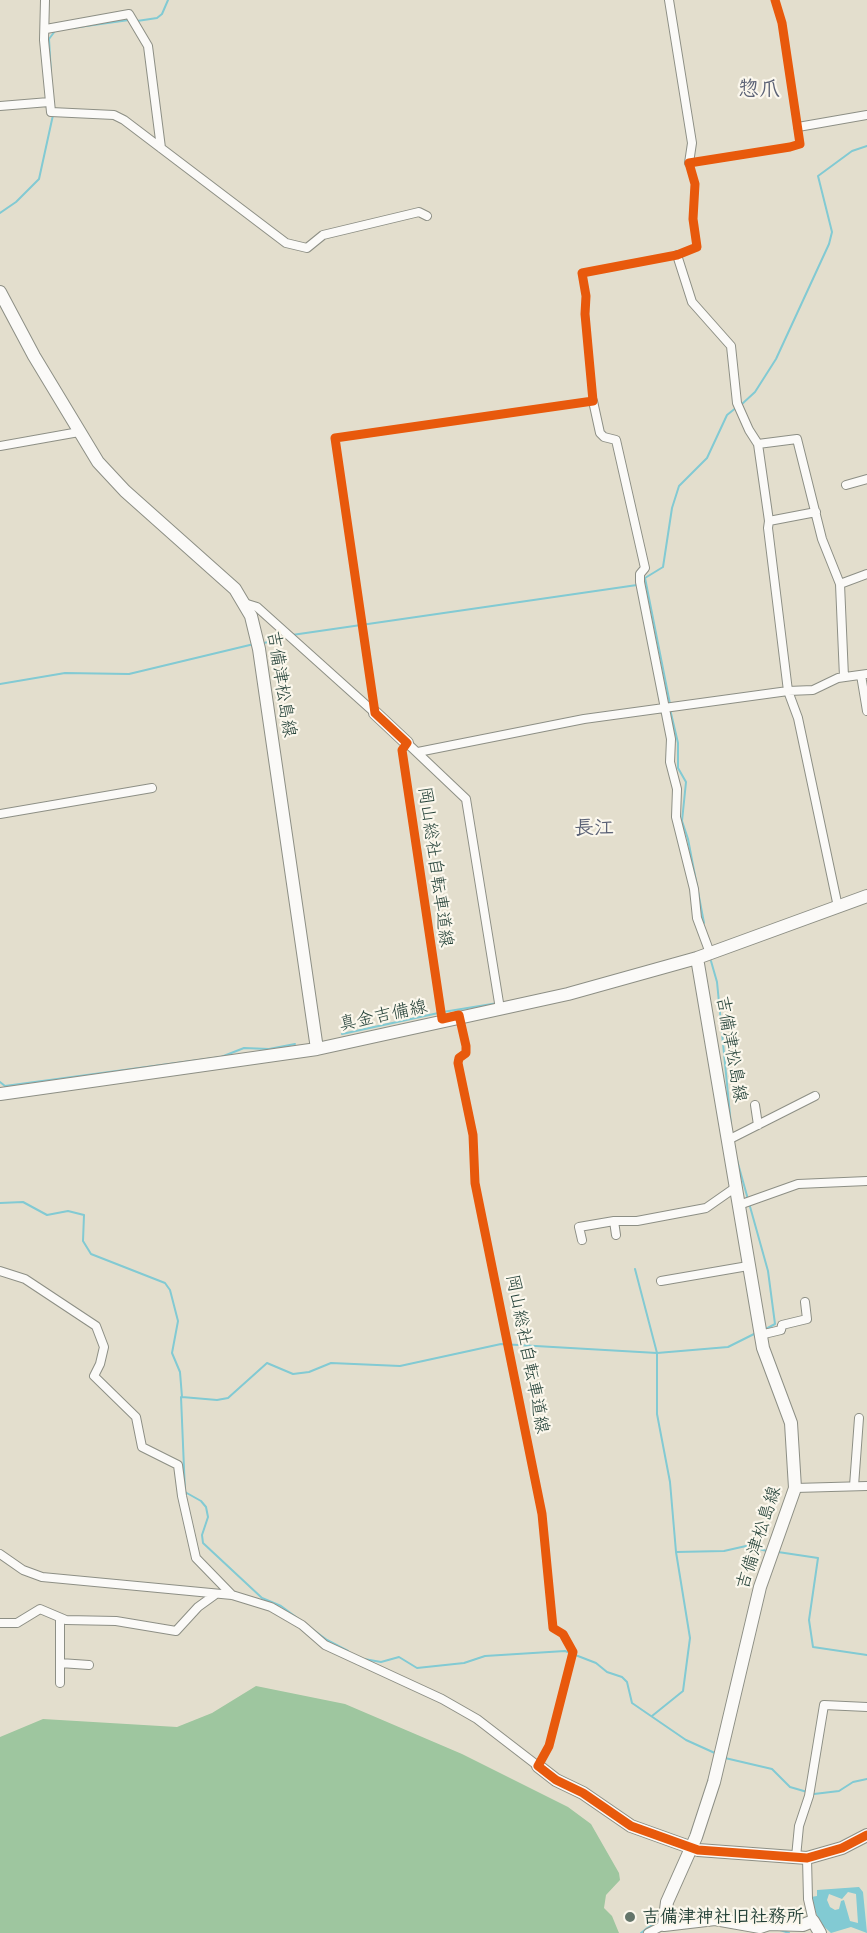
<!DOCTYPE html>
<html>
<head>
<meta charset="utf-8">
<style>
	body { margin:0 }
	canvas { display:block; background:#e3decd }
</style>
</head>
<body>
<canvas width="867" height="1933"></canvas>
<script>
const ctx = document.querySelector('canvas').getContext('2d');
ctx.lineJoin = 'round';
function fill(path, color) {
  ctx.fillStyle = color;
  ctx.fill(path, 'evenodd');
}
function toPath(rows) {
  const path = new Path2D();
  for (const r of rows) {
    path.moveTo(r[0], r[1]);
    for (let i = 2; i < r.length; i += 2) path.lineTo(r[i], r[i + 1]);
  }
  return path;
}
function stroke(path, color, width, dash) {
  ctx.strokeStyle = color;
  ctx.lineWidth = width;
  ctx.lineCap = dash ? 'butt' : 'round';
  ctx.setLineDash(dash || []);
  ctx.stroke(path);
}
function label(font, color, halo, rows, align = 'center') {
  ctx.font = font + ' "Patrick Hand","Klee One",sans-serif';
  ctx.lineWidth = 4.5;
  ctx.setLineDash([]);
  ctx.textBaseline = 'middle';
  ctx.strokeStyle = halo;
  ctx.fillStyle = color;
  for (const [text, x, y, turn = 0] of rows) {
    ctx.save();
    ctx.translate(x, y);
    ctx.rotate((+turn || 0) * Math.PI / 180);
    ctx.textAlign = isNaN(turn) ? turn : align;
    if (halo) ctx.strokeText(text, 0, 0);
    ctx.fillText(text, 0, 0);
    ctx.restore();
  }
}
fill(toPath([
	[256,1686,345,1704,462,1754,568,1807,591,1824,619,1873,620,1880,606,1895,604,1908,612,1916,619,1933,0,1933,0,1737,43,1719,177,1727,212,1713]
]), '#9ec69f');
fill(toPath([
	[859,1887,863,1892,867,1933,851,1927,831,1933,819,1922,811,1897,817,1896,817,1890],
	[848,1892,856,1894,858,1923,850,1921,844,1900,841,1901,839,1909,835,1910,830,1907,827,1900,829,1894,842,1899]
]), '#82cad3');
stroke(toPath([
	[137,21,157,18,162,14,168,0],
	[72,28,129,20],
	[51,74,49,39,55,31],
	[0,213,16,202,39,179,53,115],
	[742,404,755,392,776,359,829,244,832,232,818,176,852,151,867,146],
	[292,635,637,585],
	[264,643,287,637],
	[0,684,65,673,129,674,254,644],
	[670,704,645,578,663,567,672,508,679,486,707,458,727,415,737,407],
	[670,709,678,743,678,768,686,782,682,821,688,839,704,923],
	[711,961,717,982,731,1125],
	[342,1034,443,1012,498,1003],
	[0,1082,5,1086,221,1057,244,1048,269,1049,295,1044],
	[737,1160,768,1271,775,1324,764,1330],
	[0,1203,23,1202,47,1215,68,1211,84,1215,83,1241,91,1254,165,1283,170,1290,178,1321,172,1353,180,1372,182,1397,217,1400,228,1398,267,1363,293,1374,309,1372,331,1363,400,1366,501,1344,657,1353,728,1347,756,1333],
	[635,1269,657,1353,657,1414,670,1482,676,1552,690,1638,683,1691,652,1716],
	[181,1397,185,1492,201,1501,206,1507,208,1517,202,1535,203,1543,262,1598,281,1606,327,1640,348,1651],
	[676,1552,724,1551,746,1546,767,1551],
	[778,1552,818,1558,809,1620,813,1647,867,1655],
	[364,1659,381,1662,399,1657,417,1668,464,1663,485,1656,565,1651,596,1663,607,1672,622,1677,627,1682,632,1703,686,1740,717,1754],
	[725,1758,772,1769,790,1787,814,1794,839,1791,853,1782,867,1779],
	[780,1930,789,1933],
	[641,1933,660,1918]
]), '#82cad3', 2);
const street = toPath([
	[45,0,44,40,51,112,114,115,124,120,286,243,307,248,323,235,419,212,427,216],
	[669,0,692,143,689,163],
	[46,29,129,14,148,46,161,148],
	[0,106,49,102],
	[798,127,867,115],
	[677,255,692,302,731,346,737,403,749,430,758,444,797,439,822,539,840,584,844,677],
	[593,401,600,433,604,437,616,440,645,568,640,574,640,582,671,739,670,762,677,789,676,817,694,889,697,918,710,953],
	[758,444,769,521],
	[0,446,79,432],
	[846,485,867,479],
	[816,512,769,521,768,528,788,691,798,718,838,907],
	[840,584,867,574],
	[244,603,257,607,375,713],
	[861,675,867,711],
	[407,743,466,799,500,1009],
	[418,752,584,719,788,691,813,690,838,678,867,674],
	[0,814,152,788],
	[755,1105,758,1125],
	[728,1140,815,1096],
	[739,1205,798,1184,867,1181],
	[614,1221,616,1235],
	[582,1240,579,1227,614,1221,637,1221,706,1208,736,1187],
	[0,1271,25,1279,96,1326,104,1347,100,1364,94,1376,136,1417,142,1447,178,1465,182,1496,196,1558,232,1595],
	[661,1281,748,1266],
	[760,1335,781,1330,782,1325,807,1319,805,1302],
	[854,1486,859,1418],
	[795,1488,867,1486],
	[0,1554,23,1570,42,1577,232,1595,271,1607,302,1625,325,1645,442,1699,477,1719,538,1766],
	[0,1623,17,1623,40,1609,66,1620,116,1621,176,1631,198,1607,216,1594],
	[60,1663,89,1665],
	[60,1683,60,1619],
	[796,1857,799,1826,809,1796,824,1705,867,1707],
	[807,1858,808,1899,813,1921],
	[648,1933,664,1925]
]);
const secondary = toPath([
	[0,292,34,356,98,462,125,491,235,589,251,616,259,649,317,1049],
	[375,713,407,743],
	[697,958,763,1348,791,1423,795,1488,760,1587,714,1782,696,1837,667,1902,664,1925,715,1919,760,1927,769,1924,803,1925,813,1921,820,1933],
	[0,1094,317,1049,568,994,697,958,867,896],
	[538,1766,556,1780,583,1793,631,1826,698,1850,807,1858,842,1848,867,1835]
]);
stroke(street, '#8d8f85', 10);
stroke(secondary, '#8d8f85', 14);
stroke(street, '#fbfaf8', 8);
stroke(secondary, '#fbfaf8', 12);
stroke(toPath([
	[775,0,782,23,800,144,790,147,689,163,695,184,693,219,697,247,677,255,582,273,586,296,585,314,593,401,335,438,375,713,407,743,402,750,442,1019,459,1015,466,1046,466,1053,459,1058,458,1063,473,1135,475,1183,542,1514,553,1628,563,1634,573,1652,549,1746,538,1766,556,1780,583,1793,631,1826,698,1850,807,1858,842,1848,867,1835]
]), '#e8590c', 9);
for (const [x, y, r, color] of [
	[630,1917,6,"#64756a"]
]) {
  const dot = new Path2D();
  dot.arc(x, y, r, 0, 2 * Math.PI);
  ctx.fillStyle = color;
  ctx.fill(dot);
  stroke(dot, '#fbf7ec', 2);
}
label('18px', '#1f3d34', '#fbf7ec', [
	["吉備津松島線",281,684,81],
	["岡山総社自転車道線",435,867,82],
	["真金吉備線",383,1016,-12],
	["吉備津松島線",731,1049,80],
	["岡山総社自転車道線",527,1354,79],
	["吉備津松島線",759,1538,-72]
]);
label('bold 18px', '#1f3d34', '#fbf7ec', [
	["吉備津神社旧社務所",642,1917]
], 'left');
label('bold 20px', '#5b6276', '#fbf7ec', [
	["長江",594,829]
]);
label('bold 21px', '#5b6276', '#fbf7ec', [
	["惣爪",759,89]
]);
</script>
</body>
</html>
